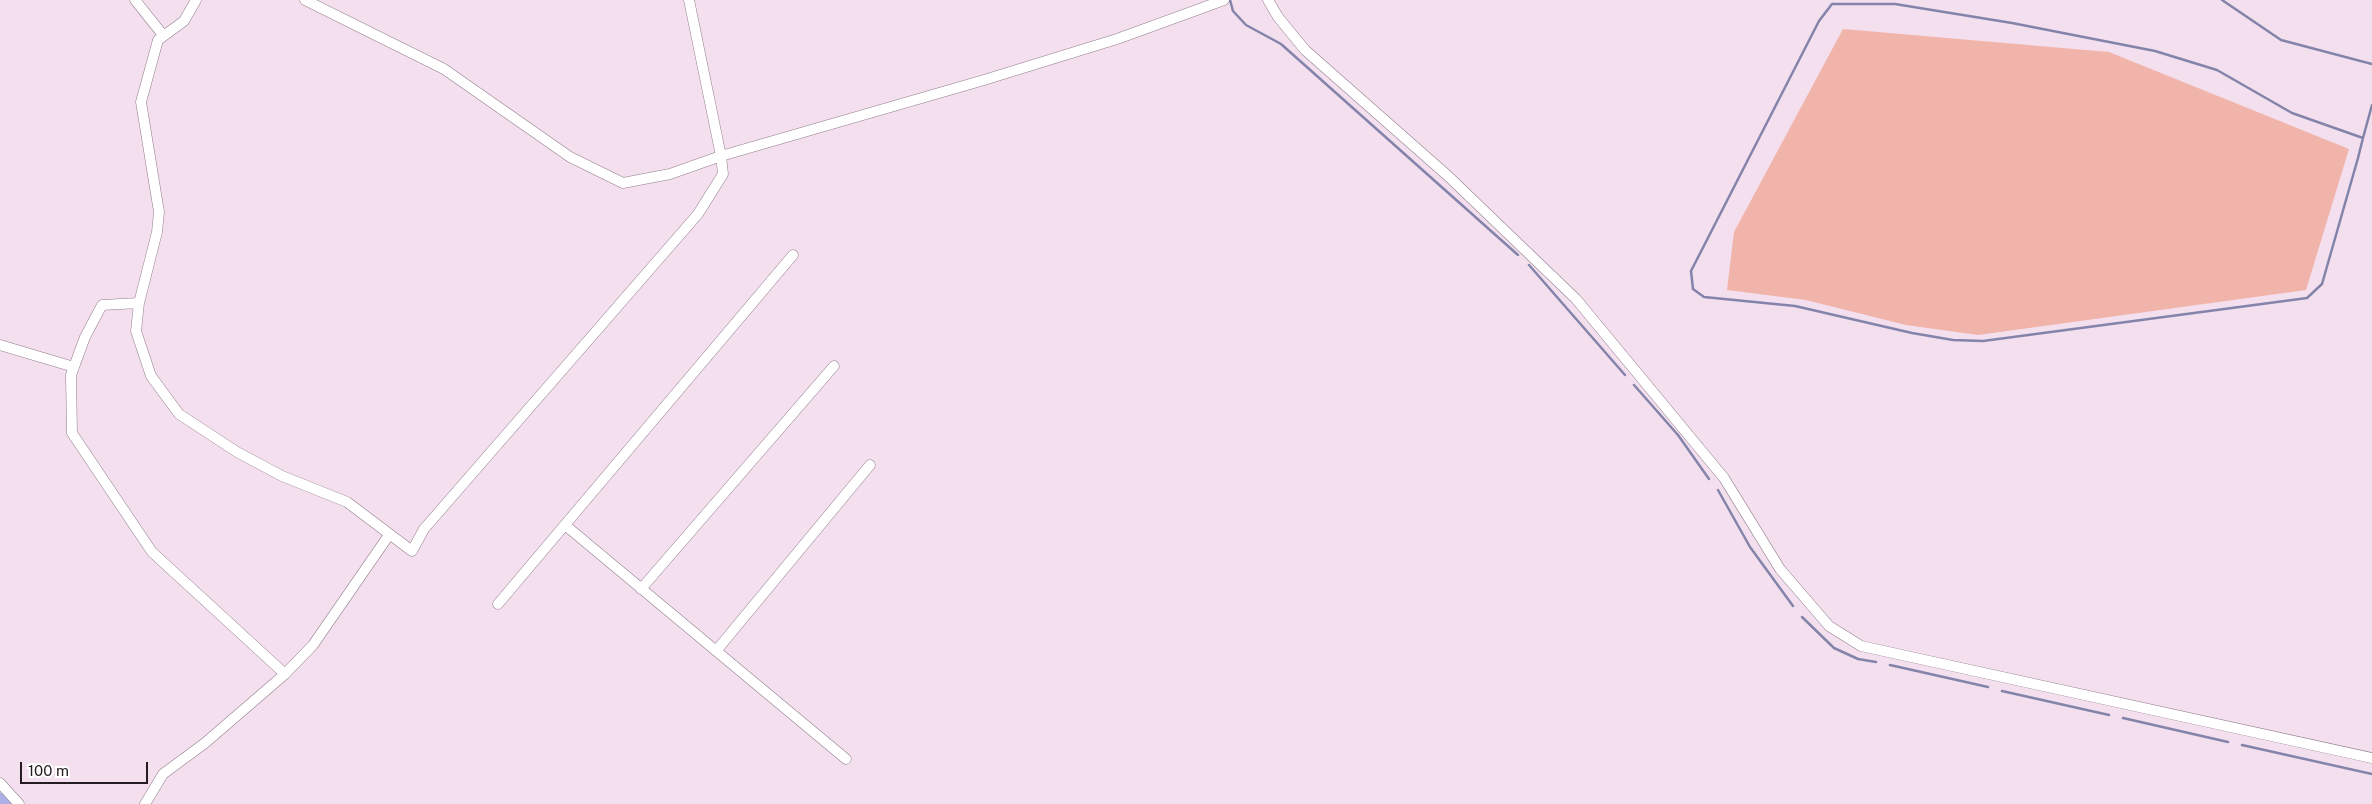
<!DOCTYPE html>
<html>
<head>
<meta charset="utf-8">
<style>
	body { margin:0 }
	#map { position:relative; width:2372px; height:804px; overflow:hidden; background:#f4dfee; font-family:"Public Sans",sans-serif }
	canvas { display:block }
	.scale { position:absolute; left:20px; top:762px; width:128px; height:22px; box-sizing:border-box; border:2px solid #241c22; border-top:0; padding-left:6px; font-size:15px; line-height:18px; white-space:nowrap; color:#241c22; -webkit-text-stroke:4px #fff; paint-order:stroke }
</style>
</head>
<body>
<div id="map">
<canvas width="2372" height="804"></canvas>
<div class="scale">100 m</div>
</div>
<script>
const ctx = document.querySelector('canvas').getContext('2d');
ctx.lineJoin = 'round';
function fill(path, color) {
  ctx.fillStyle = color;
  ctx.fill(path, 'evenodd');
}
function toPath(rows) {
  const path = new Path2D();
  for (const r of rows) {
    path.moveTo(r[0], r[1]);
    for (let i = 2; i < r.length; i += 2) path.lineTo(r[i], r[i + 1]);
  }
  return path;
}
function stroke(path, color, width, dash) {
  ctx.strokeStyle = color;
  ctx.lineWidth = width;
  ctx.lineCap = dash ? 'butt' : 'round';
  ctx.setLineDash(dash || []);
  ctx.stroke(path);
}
fill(toPath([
	[1843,29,2109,52,2349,149,2306,290,1978,335,1906,325,1806,300,1727,290,1734,232]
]), '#f1b4aa');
stroke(toPath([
	[1230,0,1233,11,1246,25,1281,44,1518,255],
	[2222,0,2281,40,2372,64],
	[2363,138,2292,113,2217,70,2155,51,2012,23,1895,4,1832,4,1819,21,1691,271,1693,289,1704,297,1795,306,1912,333,1953,340,1983,341,2307,298,2322,284,2358,158,2363,138,2372,105],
	[1529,265,1625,375],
	[1634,385,1678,435,1709,479],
	[1718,490,1750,547,1793,606],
	[1802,617,1834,648,1858,659,1876,662],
	[1890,665,1988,687],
	[2002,691,2109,715],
	[2123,718,2228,742],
	[2242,745,2372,774]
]), '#8484ab', 2.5);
stroke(toPath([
	[0,797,7,804]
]), '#adb0e6', 9);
const minor = toPath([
	[135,0,163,35],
	[196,0,184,21,158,40,141,102,159,212,157,232,139,303,136,331,151,376,179,414,237,452,282,476,347,502,412,551,424,529,698,214,723,174,721,156,689,0],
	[305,0,444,69,570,157,623,183,670,174,721,156,984,80,1117,39,1224,0],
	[1268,0,1278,17,1305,50,1448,176,1576,299,1724,478,1780,569,1829,626,1861,646,2372,758],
	[139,303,102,305,85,337,71,375,72,433,152,552,285,674],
	[0,345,74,367],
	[565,525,846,759],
	[641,589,834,366],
	[498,604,793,255],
	[716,651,870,465],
	[0,783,19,804],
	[145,804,163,774,205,743,285,674,313,645,389,535]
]);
stroke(minor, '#917e8c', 11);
stroke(minor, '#fff', 10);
</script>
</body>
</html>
